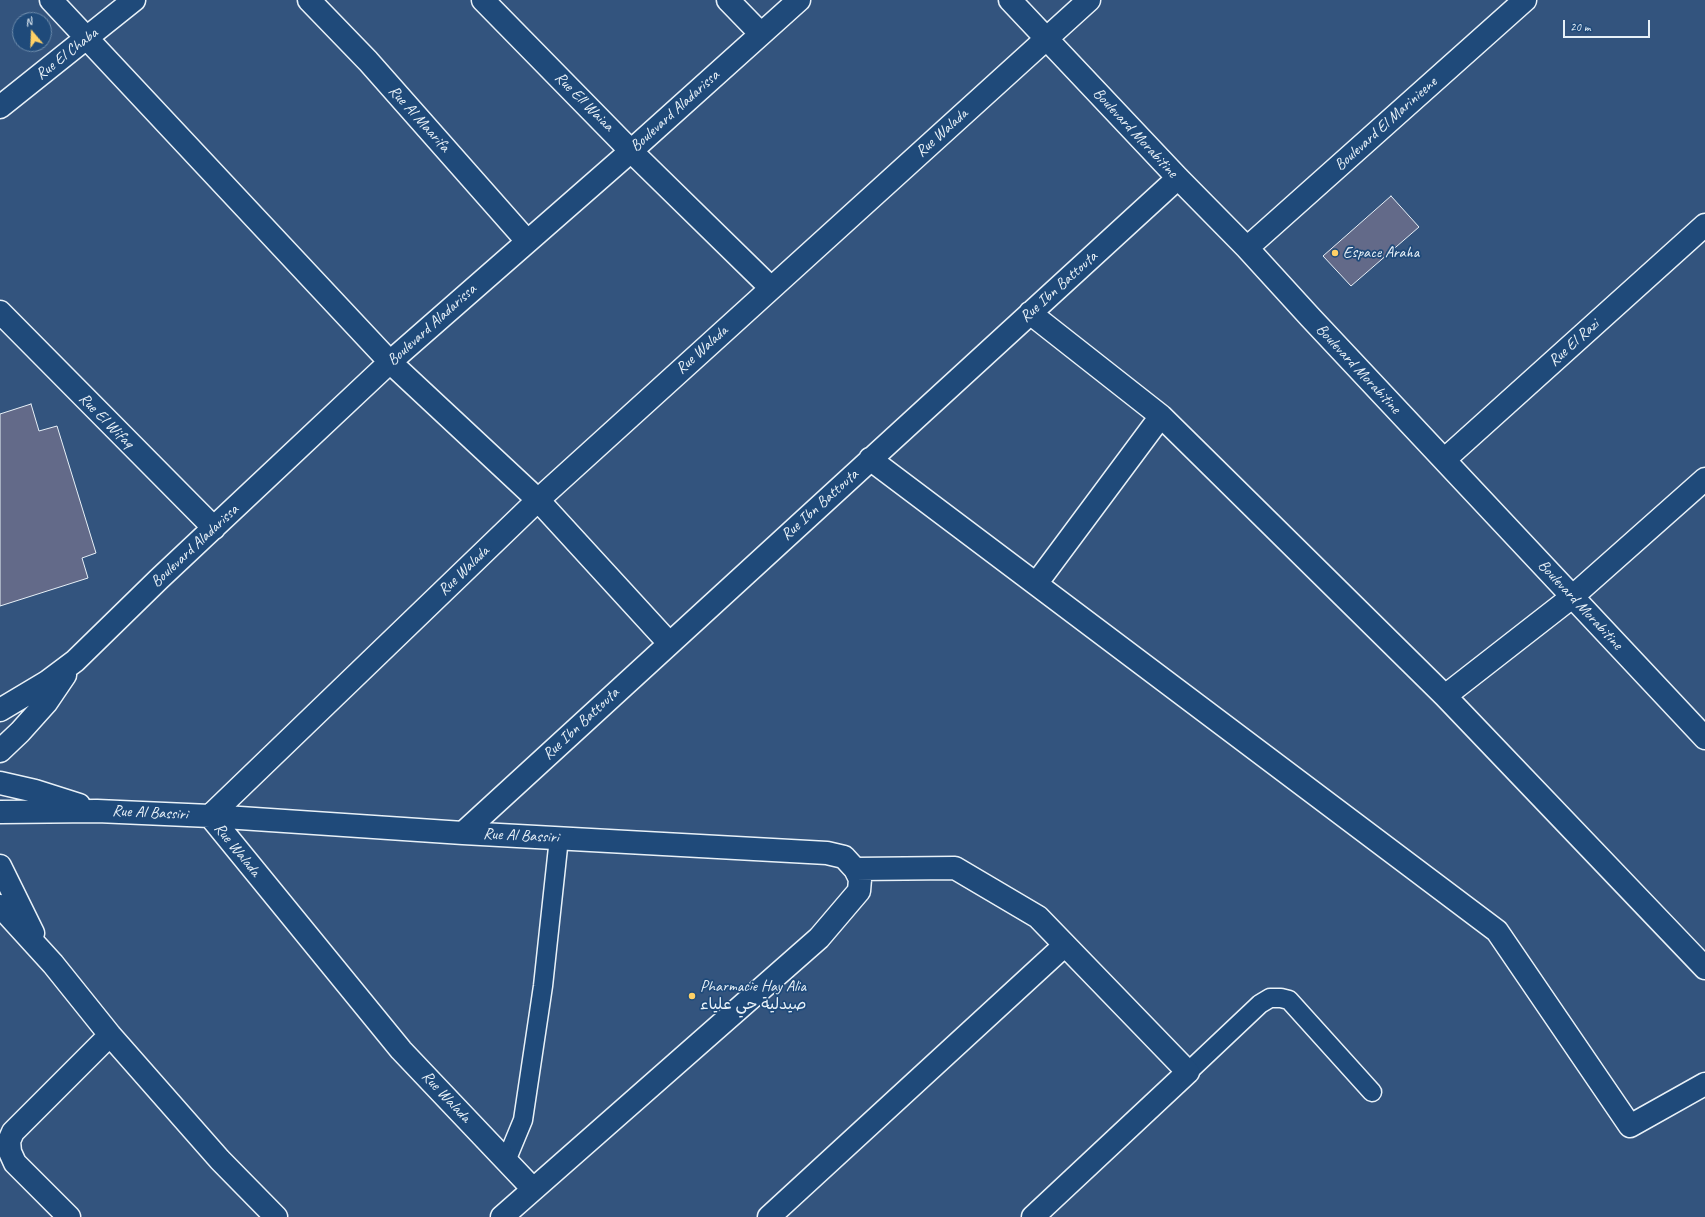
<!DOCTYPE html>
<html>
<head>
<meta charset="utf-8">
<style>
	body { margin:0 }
	#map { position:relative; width:1705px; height:1217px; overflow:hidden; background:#33547e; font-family:Caveat,sans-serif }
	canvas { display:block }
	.north { position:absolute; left:12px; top:12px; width:40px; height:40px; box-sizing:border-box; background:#1f4a7a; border:1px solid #6f8dac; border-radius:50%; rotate:341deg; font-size:11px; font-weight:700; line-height:16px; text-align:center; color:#e8f1f8 }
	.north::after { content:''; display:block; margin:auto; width:14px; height:18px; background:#ffd166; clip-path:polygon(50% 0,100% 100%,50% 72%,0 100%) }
	.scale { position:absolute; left:1563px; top:20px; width:87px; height:18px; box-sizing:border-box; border:2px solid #e8f1f8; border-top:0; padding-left:5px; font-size:12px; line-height:14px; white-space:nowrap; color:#e8f1f8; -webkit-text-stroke:3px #1f4a7a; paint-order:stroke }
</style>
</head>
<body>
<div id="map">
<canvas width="1705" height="1217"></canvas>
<div class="north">N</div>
<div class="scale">20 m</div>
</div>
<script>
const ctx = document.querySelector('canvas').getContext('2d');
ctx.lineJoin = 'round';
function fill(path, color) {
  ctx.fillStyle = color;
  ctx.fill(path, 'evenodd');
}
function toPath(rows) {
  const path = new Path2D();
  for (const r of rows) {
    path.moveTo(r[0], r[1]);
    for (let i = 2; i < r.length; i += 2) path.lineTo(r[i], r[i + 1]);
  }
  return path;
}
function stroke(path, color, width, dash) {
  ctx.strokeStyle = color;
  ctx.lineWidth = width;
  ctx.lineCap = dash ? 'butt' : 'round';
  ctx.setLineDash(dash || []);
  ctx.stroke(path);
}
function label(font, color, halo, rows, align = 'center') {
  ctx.font = font + ' Caveat,"Playpen Sans Arabic",sans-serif';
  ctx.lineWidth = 3.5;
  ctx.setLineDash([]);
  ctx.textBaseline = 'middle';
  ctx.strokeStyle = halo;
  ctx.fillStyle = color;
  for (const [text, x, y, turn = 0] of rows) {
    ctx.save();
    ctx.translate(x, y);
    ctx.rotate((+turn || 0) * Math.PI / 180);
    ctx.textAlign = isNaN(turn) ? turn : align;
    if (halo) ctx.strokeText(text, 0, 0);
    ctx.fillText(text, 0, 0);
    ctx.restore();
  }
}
const building = toPath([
	[1391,196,1419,227,1351,286,1323,256,1391,196],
	[31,404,39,431,57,426,96,553,82,558,88,578,0,606,0,414,31,404]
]);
fill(building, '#636a89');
stroke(building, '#e8f1f8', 1);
const service = toPath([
	[1188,1072,1260,1004,1270,998,1281,998,1289,1000,1372,1092],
	[506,1161,523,1120,543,986,559,838]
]);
const pedestrian = toPath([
	[1572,597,1705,479]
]);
const minor = toPath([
	[51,0,390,362,538,500,669,643],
	[309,0,368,61,527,241],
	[483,0,631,151,771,288],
	[728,0,761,34],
	[1010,0,1178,178,1247,248,1310,317,1705,738],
	[0,107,134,0],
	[1247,248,1525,0],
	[0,312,214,528],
	[1030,313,1161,416,1445,696,1705,968],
	[870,459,1497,931,1630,1126,1705,1084],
	[1444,460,1705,225],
	[1036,584,1161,416],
	[1445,696,1572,597],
	[0,710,47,682,75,661,159,579,390,362,631,151,799,0],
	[0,751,20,732,46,703,65,675],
	[0,783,35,791,79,805],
	[0,812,97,811,210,816,463,833,827,853,844,857,855,869,860,879,859,891,819,938,502,1217],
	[463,833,1178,178],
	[0,866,33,933],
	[855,869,955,868,1038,917,1188,1072,1033,1217],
	[0,906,53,964,110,1035,220,1160,276,1217],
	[533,1189,401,1050,210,816,538,500,1089,0],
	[69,1217,15,1163,10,1152,9,1141,13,1132,110,1035],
	[769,1217,1065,945]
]);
stroke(service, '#e8f1f8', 21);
stroke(pedestrian, '#e8f1f8', 25);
stroke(minor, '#e8f1f8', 25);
stroke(service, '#1f4a7a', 18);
stroke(pedestrian, '#1f4a7a', 22);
stroke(minor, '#1f4a7a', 22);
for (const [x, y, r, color] of [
	[1335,253,4,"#ffd166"],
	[692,996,4,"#ffd166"]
]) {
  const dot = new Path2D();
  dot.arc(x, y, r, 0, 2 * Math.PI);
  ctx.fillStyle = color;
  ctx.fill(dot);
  stroke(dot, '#1f4a7a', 1.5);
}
label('16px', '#e8f1f8', '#1f4a7a', [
	["Rue El Chaba",67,54,-38],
	["Rue Ell Waiaa",584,102,45],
	["Boulevard Aladarissa",675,111,-42],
	["Rue Al Maarifa",419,119,48],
	["Boulevard El Marinieene",1386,124,-42],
	["Rue Walada",942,133,-42],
	["Boulevard Morabitine",1135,133,47],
	["Rue Ibn Battouta",1059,287,-42],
	["Boulevard Aladarissa",432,325,-42],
	["Rue El Razi",1574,343,-42],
	["Rue Walada",702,350,-42],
	["Boulevard Morabitine",1358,369,47],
	["Rue El Wifaq",106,421,45],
	["Rue Ibn Battouta",820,505,-42],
	["Boulevard Aladarissa",195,546,-43],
	["Rue Walada",464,571,-44],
	["Boulevard Morabitine",1580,605,47],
	["Rue Ibn Battouta",581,724,-43],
	["Rue Al Bassiri",150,813,3],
	["Rue Al Bassiri",521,836,3],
	["Rue Walada",237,850,51],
	["Rue Walada",446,1097,47]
]);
label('16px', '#e8f1f8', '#1f4a7a', [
	["Espace Araha",1343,253],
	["Pharmacie Hay Alia",700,987],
	["صيدلية حي علياء",700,1005]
], 'left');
</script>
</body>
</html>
